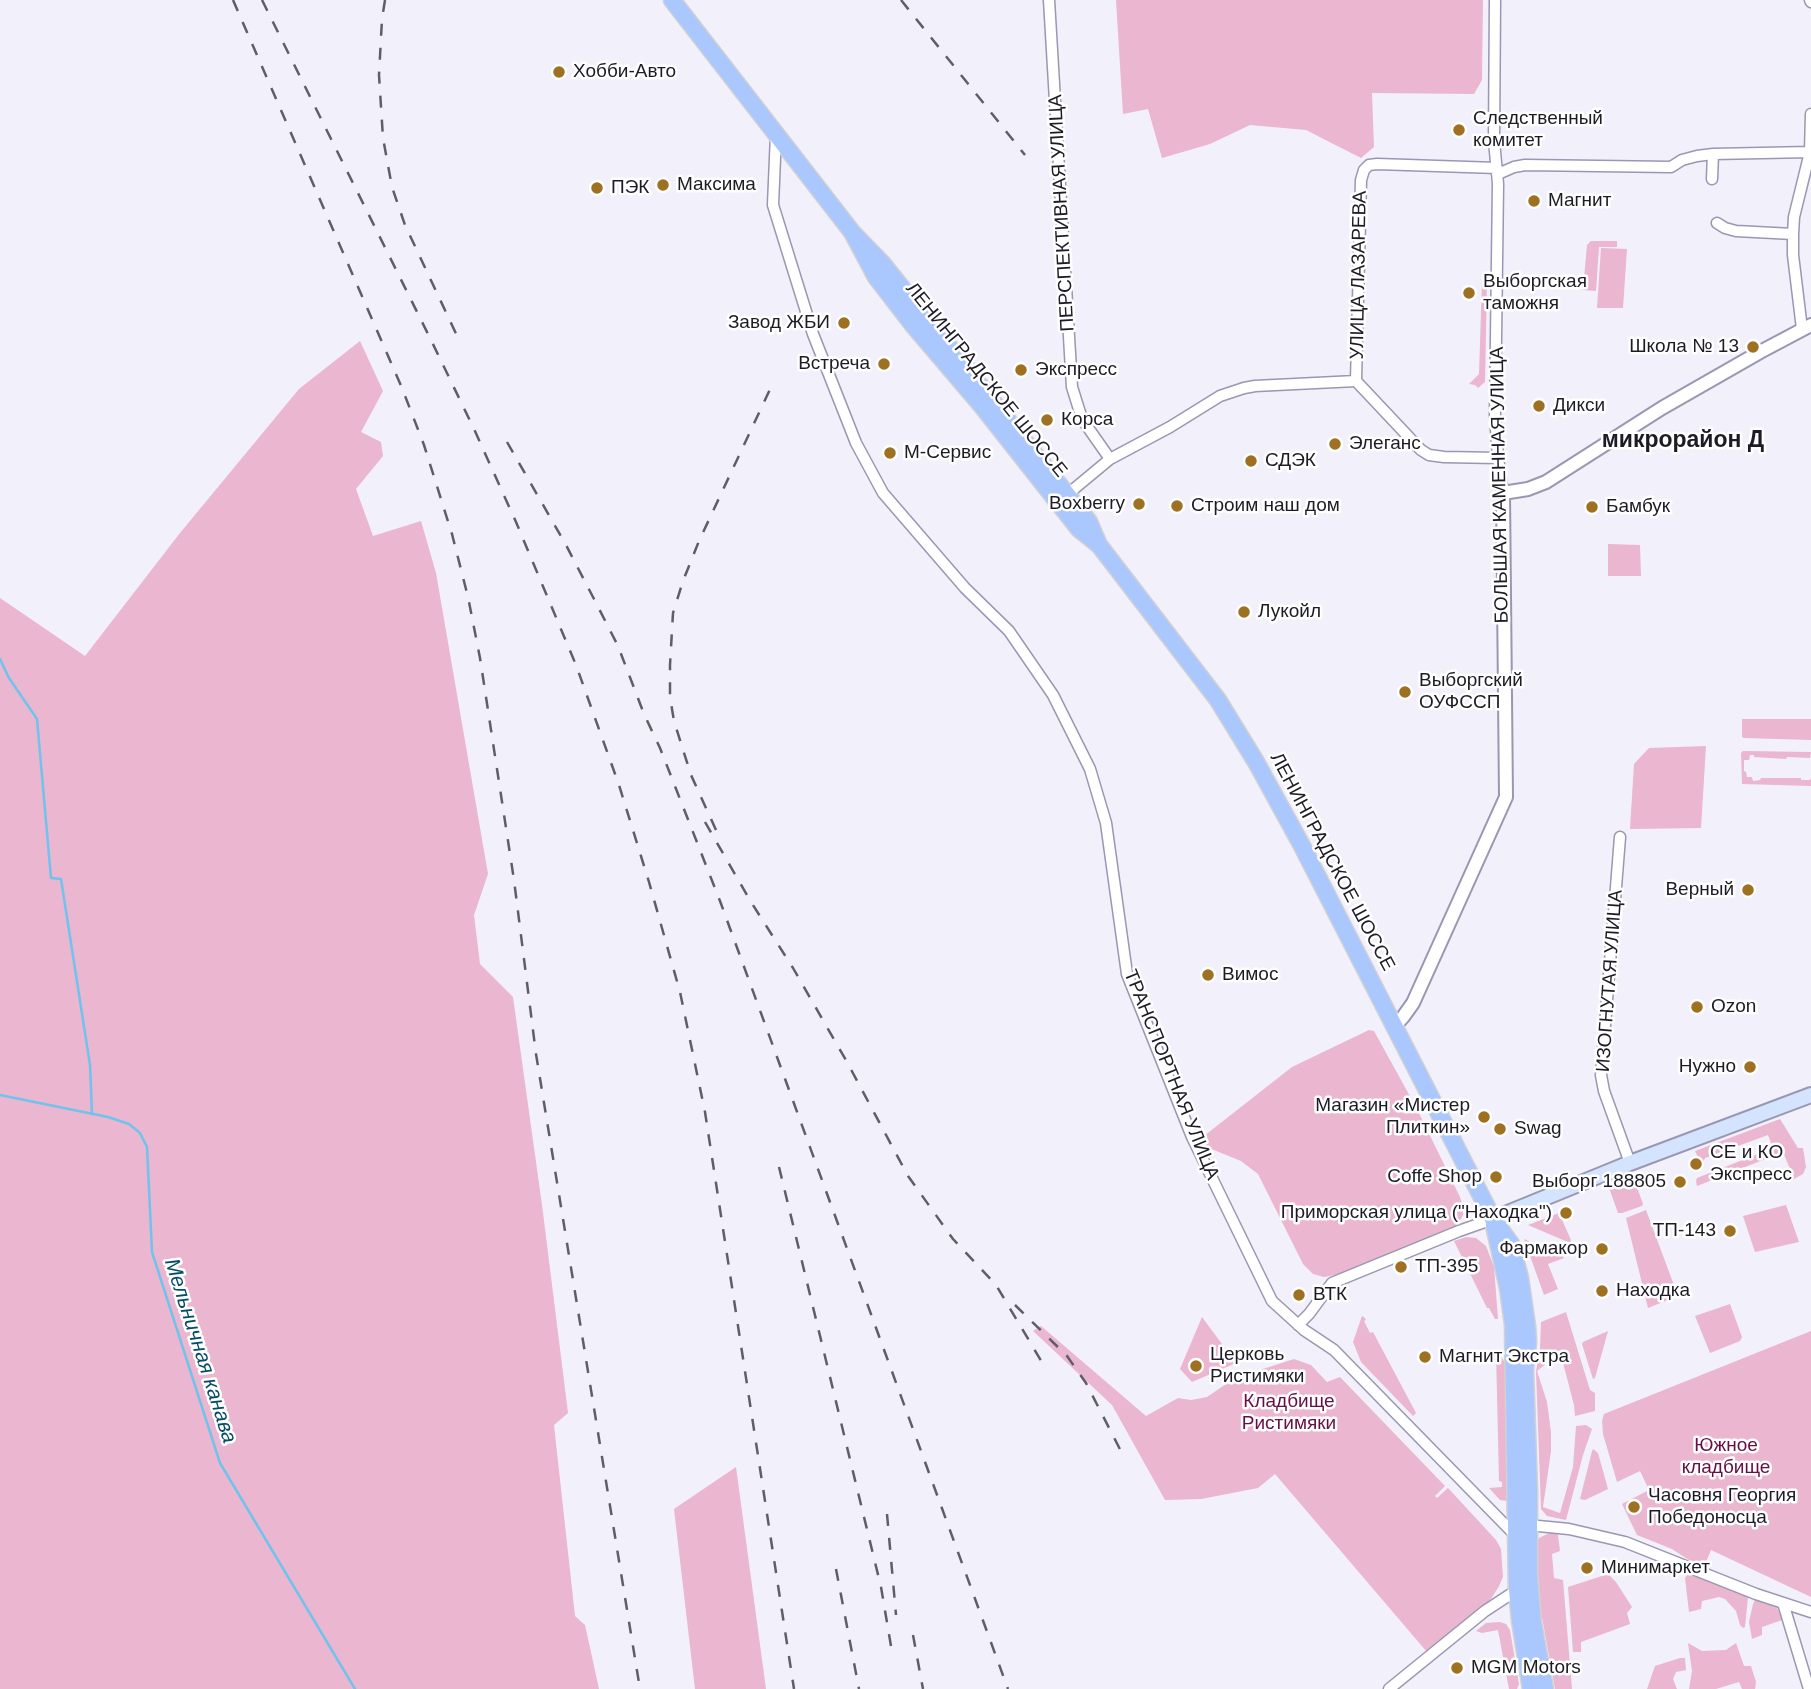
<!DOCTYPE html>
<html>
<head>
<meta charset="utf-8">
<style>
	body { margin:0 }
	canvas { display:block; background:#f1f0fb }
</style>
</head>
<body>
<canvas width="1811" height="1689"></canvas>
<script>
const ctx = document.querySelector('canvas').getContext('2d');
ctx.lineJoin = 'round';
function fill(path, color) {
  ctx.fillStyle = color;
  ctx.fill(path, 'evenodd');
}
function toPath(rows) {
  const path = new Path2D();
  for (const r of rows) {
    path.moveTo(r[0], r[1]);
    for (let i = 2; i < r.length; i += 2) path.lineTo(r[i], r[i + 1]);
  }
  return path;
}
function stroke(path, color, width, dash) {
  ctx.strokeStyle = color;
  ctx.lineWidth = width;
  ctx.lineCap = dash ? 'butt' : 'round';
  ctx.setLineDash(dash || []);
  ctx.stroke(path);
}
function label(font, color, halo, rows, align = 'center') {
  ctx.font = font + ' Arial,sans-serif';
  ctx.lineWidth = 5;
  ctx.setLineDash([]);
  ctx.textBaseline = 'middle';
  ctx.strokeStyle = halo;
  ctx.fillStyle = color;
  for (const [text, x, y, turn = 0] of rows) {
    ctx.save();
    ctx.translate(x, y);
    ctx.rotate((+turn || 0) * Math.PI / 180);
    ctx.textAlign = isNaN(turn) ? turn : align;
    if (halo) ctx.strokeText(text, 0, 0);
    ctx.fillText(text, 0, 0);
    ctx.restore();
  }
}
fill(toPath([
	[1116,0,1483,0,1482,80,1474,94,1372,93,1374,147,1361,158,1306,130,1250,125,1210,144,1162,158,1148,109,1123,114],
	[1591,241,1617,241,1617,247,1599,247,1596,291,1583,290,1587,245],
	[1601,248,1627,249,1623,308,1597,308],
	[1482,281,1487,281,1485,382,1478,388,1475,385,1469,384,1479,374],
	[360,341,383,391,361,432,381,442,383,456,356,489,373,536,421,521,436,573,488,874,474,915,480,964,513,997,542,1205,568,1413,554,1425,575,1616,585,1625,599,1689,0,1689,0,598,85,656,180,533,299,389],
	[1608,544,1640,545,1641,576,1608,576],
	[1742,719,1811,719,1811,740,1744,738,1742,737],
	[1706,746,1701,828,1630,829,1634,764,1649,748],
	[1743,751,1811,752,1810,758,1787,757,1786,759,1754,757,1754,755,1750,755,1749,760,1744,760,1744,771,1746,772,1747,777,1752,777,1753,781,1760,780,1761,778,1801,778,1801,780,1810,780,1811,778,1811,786,1742,784,1741,753],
	[1369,1030,1374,1031,1417,1109,1460,1197,1463,1207,1463,1215,1456,1228,1341,1274,1324,1277,1313,1274,1303,1264,1258,1174,1241,1161,1209,1148,1202,1140,1204,1136,1292,1067],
	[1780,1119,1798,1148,1803,1148,1806,1167,1803,1174,1787,1183,1783,1174,1790,1169,1783,1152,1697,1186,1696,1181,1697,1178,1773,1148,1768,1135,1705,1158,1702,1165,1695,1151],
	[1633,1176,1643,1204,1642,1206,1622,1213,1618,1213,1608,1185],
	[1786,1205,1799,1242,1755,1252,1743,1216],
	[1646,1210,1678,1296,1648,1308,1626,1218],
	[1559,1213,1571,1240,1570,1243,1528,1225],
	[1466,1237,1476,1238,1486,1246,1494,1267,1498,1319,1495,1319,1489,1308,1487,1308,1454,1241],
	[1524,1239,1562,1255,1564,1258,1548,1264,1558,1289,1544,1295],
	[1730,1304,1742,1337,1740,1341,1710,1353,1695,1316],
	[1566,1312,1590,1390,1595,1393,1595,1411,1575,1416,1574,1405,1561,1355,1556,1356,1537,1371,1547,1402,1551,1432,1551,1451,1543,1507,1560,1513,1573,1467,1576,1426,1586,1425,1592,1429,1583,1455,1566,1520,1547,1516,1541,1509,1536,1371,1540,1350,1541,1322],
	[1362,1316,1364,1317,1366,1320,1364,1321,1370,1333,1373,1332,1416,1413,1413,1416,1361,1362,1353,1342],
	[1202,1317,1236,1363,1192,1382,1180,1369],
	[1041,1326,1146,1416,1178,1398,1191,1400,1207,1397,1235,1378,1294,1359,1311,1365,1327,1382,1340,1377,1445,1486,1435,1496,1437,1498,1448,1488,1496,1540,1501,1549,1503,1577,1499,1586,1491,1599,1427,1652,1275,1474,1258,1488,1201,1499,1165,1500,1112,1405,1033,1331],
	[1608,1331,1595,1378,1593,1379,1582,1344,1583,1342],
	[1811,1331,1811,1597,1711,1550,1703,1569,1672,1549,1637,1535,1622,1504,1649,1490,1640,1471,1617,1482,1603,1434,1602,1421,1604,1414],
	[1496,1352,1498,1352,1506,1364,1509,1500,1507,1501,1500,1500,1489,1488,1502,1487,1502,1482,1499,1481],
	[1593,1449,1598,1453,1608,1489,1585,1500,1580,1499,1592,1451],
	[736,1467,766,1689,695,1689,674,1509],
	[1554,1531,1558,1535,1560,1551,1552,1554,1554,1578,1563,1580,1572,1689,1555,1689,1539,1601,1536,1544,1539,1538],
	[1688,1573,1748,1597,1745,1627,1743,1628,1740,1625,1736,1611,1725,1599,1719,1597,1702,1601,1701,1609,1689,1612,1685,1578],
	[1608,1574,1616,1582,1632,1607,1627,1613,1630,1624,1581,1642,1581,1652,1573,1652,1568,1587],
	[1755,1600,1777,1608,1782,1620,1762,1627,1762,1635,1752,1639,1749,1622,1753,1604],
	[1500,1622,1506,1624,1510,1630,1519,1684,1517,1689,1509,1689,1498,1630,1482,1633,1476,1631,1486,1623],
	[1688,1643,1702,1651,1726,1650,1736,1643,1744,1666,1751,1666,1756,1682,1755,1689,1742,1689,1739,1682,1716,1689,1689,1689,1692,1671],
	[1680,1658,1685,1658,1686,1670,1676,1672,1673,1679,1677,1689,1647,1689,1655,1666]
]), '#ebb6cf');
stroke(toPath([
	[0,659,9,678,37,719,51,878,61,879,90,1065,92,1114],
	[0,1095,108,1117,129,1124,140,1133,147,1147,152,1252,220,1463,355,1689]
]), '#6fc3ed', 2.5);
const minor = toPath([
	[1049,0,1072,387,1082,419,1110,459],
	[1495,0,1494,141,1498,184,1495,415,1498,458,1503,493],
	[1810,0,1811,2],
	[776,134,773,205,813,334,856,443,883,493,965,588,1009,631,1053,695,1090,769,1106,823,1127,974,1192,1137,1272,1301,1304,1330,1334,1350,1515,1535],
	[1498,174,1514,167,1525,165,1671,167,1682,160,1697,156,1713,154,1810,152],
	[1712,179,1713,154],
	[1717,223,1725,228,1736,231,1793,234],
	[1802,329,1793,255,1793,234,1794,217,1810,152,1811,114],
	[1356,381,1361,180,1364,170,1369,165,1377,164,1497,168],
	[1063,498,1110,459,1170,427,1220,396,1244,388,1255,386,1356,381,1421,450,1429,455,1444,457,1498,458],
	[1620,837,1601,1075,1604,1091,1630,1163],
	[1298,1325,1309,1314,1332,1283,1459,1231,1493,1219],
	[1528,1525,1569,1529,1625,1542,1756,1594,1811,1612],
	[1783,1603,1809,1689],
	[1389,1689,1485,1611,1517,1590]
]);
const tertiary = toPath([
	[1394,1027,1403,1017,1413,1003,1506,797,1503,493,1528,489,1546,482,1662,408,1760,352,1811,325]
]);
const secondary = toPath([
	[1493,1219,1630,1163,1811,1095]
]);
const primary = toPath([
	[672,0,852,232,882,263,1089,522,1098,543],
	[852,232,876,277,913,325,982,406,1079,529,1099,545,1218,700,1256,762,1301,844,1493,1219,1511,1244,1520,1278,1527,1326,1528,1342,1525,1370,1529,1492,1529,1576,1533,1623,1545,1689],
	[1494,1225,1508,1288,1513,1324,1517,1590,1520,1620,1531,1689]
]);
stroke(minor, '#9a97b2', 13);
stroke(tertiary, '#9a97b2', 16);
stroke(secondary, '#9a97b2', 18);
stroke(primary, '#d2d1d3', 19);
stroke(minor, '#fff', 10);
stroke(tertiary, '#fff', 12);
stroke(secondary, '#d4e4fe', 14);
stroke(primary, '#aac8fd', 16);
stroke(toPath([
	[233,0,402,388,424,445,452,534,468,597,480,658,514,880,536,1054,640,1689],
	[262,0,431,340,474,429,516,522,576,665,619,785,649,882,680,992,705,1112,794,1689],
	[385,0,382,19,379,75,383,138,392,187,405,225,459,340],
	[901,0,1025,155],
	[507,442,566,545,594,599,618,646,644,714,660,748,720,901,1008,1689],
	[705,822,751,902,793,968,847,1062,908,1176,953,1239,996,1285,1046,1369],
	[716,830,691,775,674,721,670,697,670,665,673,613,683,581,699,541,772,385],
	[779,1167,881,1587,892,1652],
	[1015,1305,1067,1356,1086,1383,1125,1459],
	[887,1514,896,1615],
	[836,1569,859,1689],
	[913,1635,923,1689]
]), '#5f5d68', 2.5, [12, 12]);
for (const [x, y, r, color] of [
	[559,72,7,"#9e7021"],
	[1459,130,7,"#9e7021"],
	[663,185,7,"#9e7021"],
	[597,188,7,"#9e7021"],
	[1534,201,7,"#9e7021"],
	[1469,293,7,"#9e7021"],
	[844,323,7,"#9e7021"],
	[1753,347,7,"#9e7021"],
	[884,364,7,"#9e7021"],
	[1021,370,7,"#9e7021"],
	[1539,406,7,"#9e7021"],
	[1047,420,7,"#9e7021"],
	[1335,444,7,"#9e7021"],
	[890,453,7,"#9e7021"],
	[1251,461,7,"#9e7021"],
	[1139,504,7,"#9e7021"],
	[1177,506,7,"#9e7021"],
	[1592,507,7,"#9e7021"],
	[1244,612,7,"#9e7021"],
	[1405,692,7,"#9e7021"],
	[1748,890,7,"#9e7021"],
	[1208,975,7,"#9e7021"],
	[1697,1007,7,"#9e7021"],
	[1750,1067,7,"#9e7021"],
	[1484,1117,7,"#9e7021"],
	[1500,1129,7,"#9e7021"],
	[1696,1164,7,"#9e7021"],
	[1496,1177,7,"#9e7021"],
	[1680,1182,7,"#9e7021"],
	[1566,1213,7,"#9e7021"],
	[1730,1231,7,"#9e7021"],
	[1602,1249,7,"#9e7021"],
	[1401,1267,7,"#9e7021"],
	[1602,1291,7,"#9e7021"],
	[1299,1295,7,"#9e7021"],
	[1425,1357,7,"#9e7021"],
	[1196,1366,7,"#9e7021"],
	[1634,1507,7,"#9e7021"],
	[1587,1568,7,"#9e7021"],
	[1457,1668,7,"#9e7021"]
]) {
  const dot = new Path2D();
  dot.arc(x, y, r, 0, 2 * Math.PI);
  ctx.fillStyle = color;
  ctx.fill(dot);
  stroke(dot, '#fff', 2.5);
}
label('19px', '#1d1b25', '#fff', [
	["Хобби-Авто",573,72],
	["Следственный",1473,119],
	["комитет",1473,141],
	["Максима",677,185],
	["ПЭК",611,188],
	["Магнит",1548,201],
	["Выборгская",1483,282],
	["таможня",1483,304],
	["Завод ЖБИ",830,323,"right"],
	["Школа № 13",1739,347,"right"],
	["Встреча",870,364,"right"],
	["Экспресс",1035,370],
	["Дикси",1553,406],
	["Корса",1061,420],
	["Элеганс",1349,444],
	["М-Сервис",904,453],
	["СДЭК",1265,461],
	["Boxberry",1125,504,"right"],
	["Строим наш дом",1191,506],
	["Бамбук",1606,507],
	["Лукойл",1258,612],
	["Выборгский",1419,681],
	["ОУФССП",1419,703],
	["Верный",1734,890,"right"],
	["Вимос",1222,975],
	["Ozon",1711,1007],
	["Нужно",1736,1067,"right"],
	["Магазин «Мистер",1470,1106,"right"],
	["Плиткин»",1470,1128,"right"],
	["Swag",1514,1129],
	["CE и КО",1710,1153],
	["Экспресс",1710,1175],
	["Coffe Shop",1482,1177,"right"],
	["Выборг 188805",1666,1182,"right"],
	["Приморская улица (\"Находка\")",1552,1213,"right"],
	["ТП-143",1716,1231,"right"],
	["Фармакор",1588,1249,"right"],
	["ТП-395",1415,1267],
	["Находка",1616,1291],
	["ВТК",1313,1295],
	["Церковь",1210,1355],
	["Ристимяки",1210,1377],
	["Магнит Экстра",1439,1357],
	["Часовня Георгия",1648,1496],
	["Победоносца",1648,1518],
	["Минимаркет",1601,1568],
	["MGM Motors",1471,1668]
], 'left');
label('19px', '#1d1b25', '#fff', [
	["ПЕРСПЕКТИВНАЯ УЛИЦА",1062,213,-93],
	["УЛИЦА ЛАЗАРЕВА",1359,275,-89],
	["ЛЕНИНГРАДСКОЕ ШОССЕ",986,380,51],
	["БОЛЬШАЯ КАМЕННАЯ УЛИЦА",1500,485,-91],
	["ЛЕНИНГРАДСКОЕ ШОССЕ",1332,862,62],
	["ИЗОГНУТАЯ УЛИЦА",1610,981,-86],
	["ТРАНСПОРТНАЯ УЛИЦА",1171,1075,68]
]);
label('19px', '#660e45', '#fff', [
	["Кладбище",1289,1402],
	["Ристимяки",1289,1424],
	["Южное",1726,1446],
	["кладбище",1726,1468]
]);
label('italic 21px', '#044d69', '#fff', [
	["Мельничная канава",200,1351,72]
]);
label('bold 23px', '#1d1b25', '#fff', [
	["микрорайон Д",1683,441]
]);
</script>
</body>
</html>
